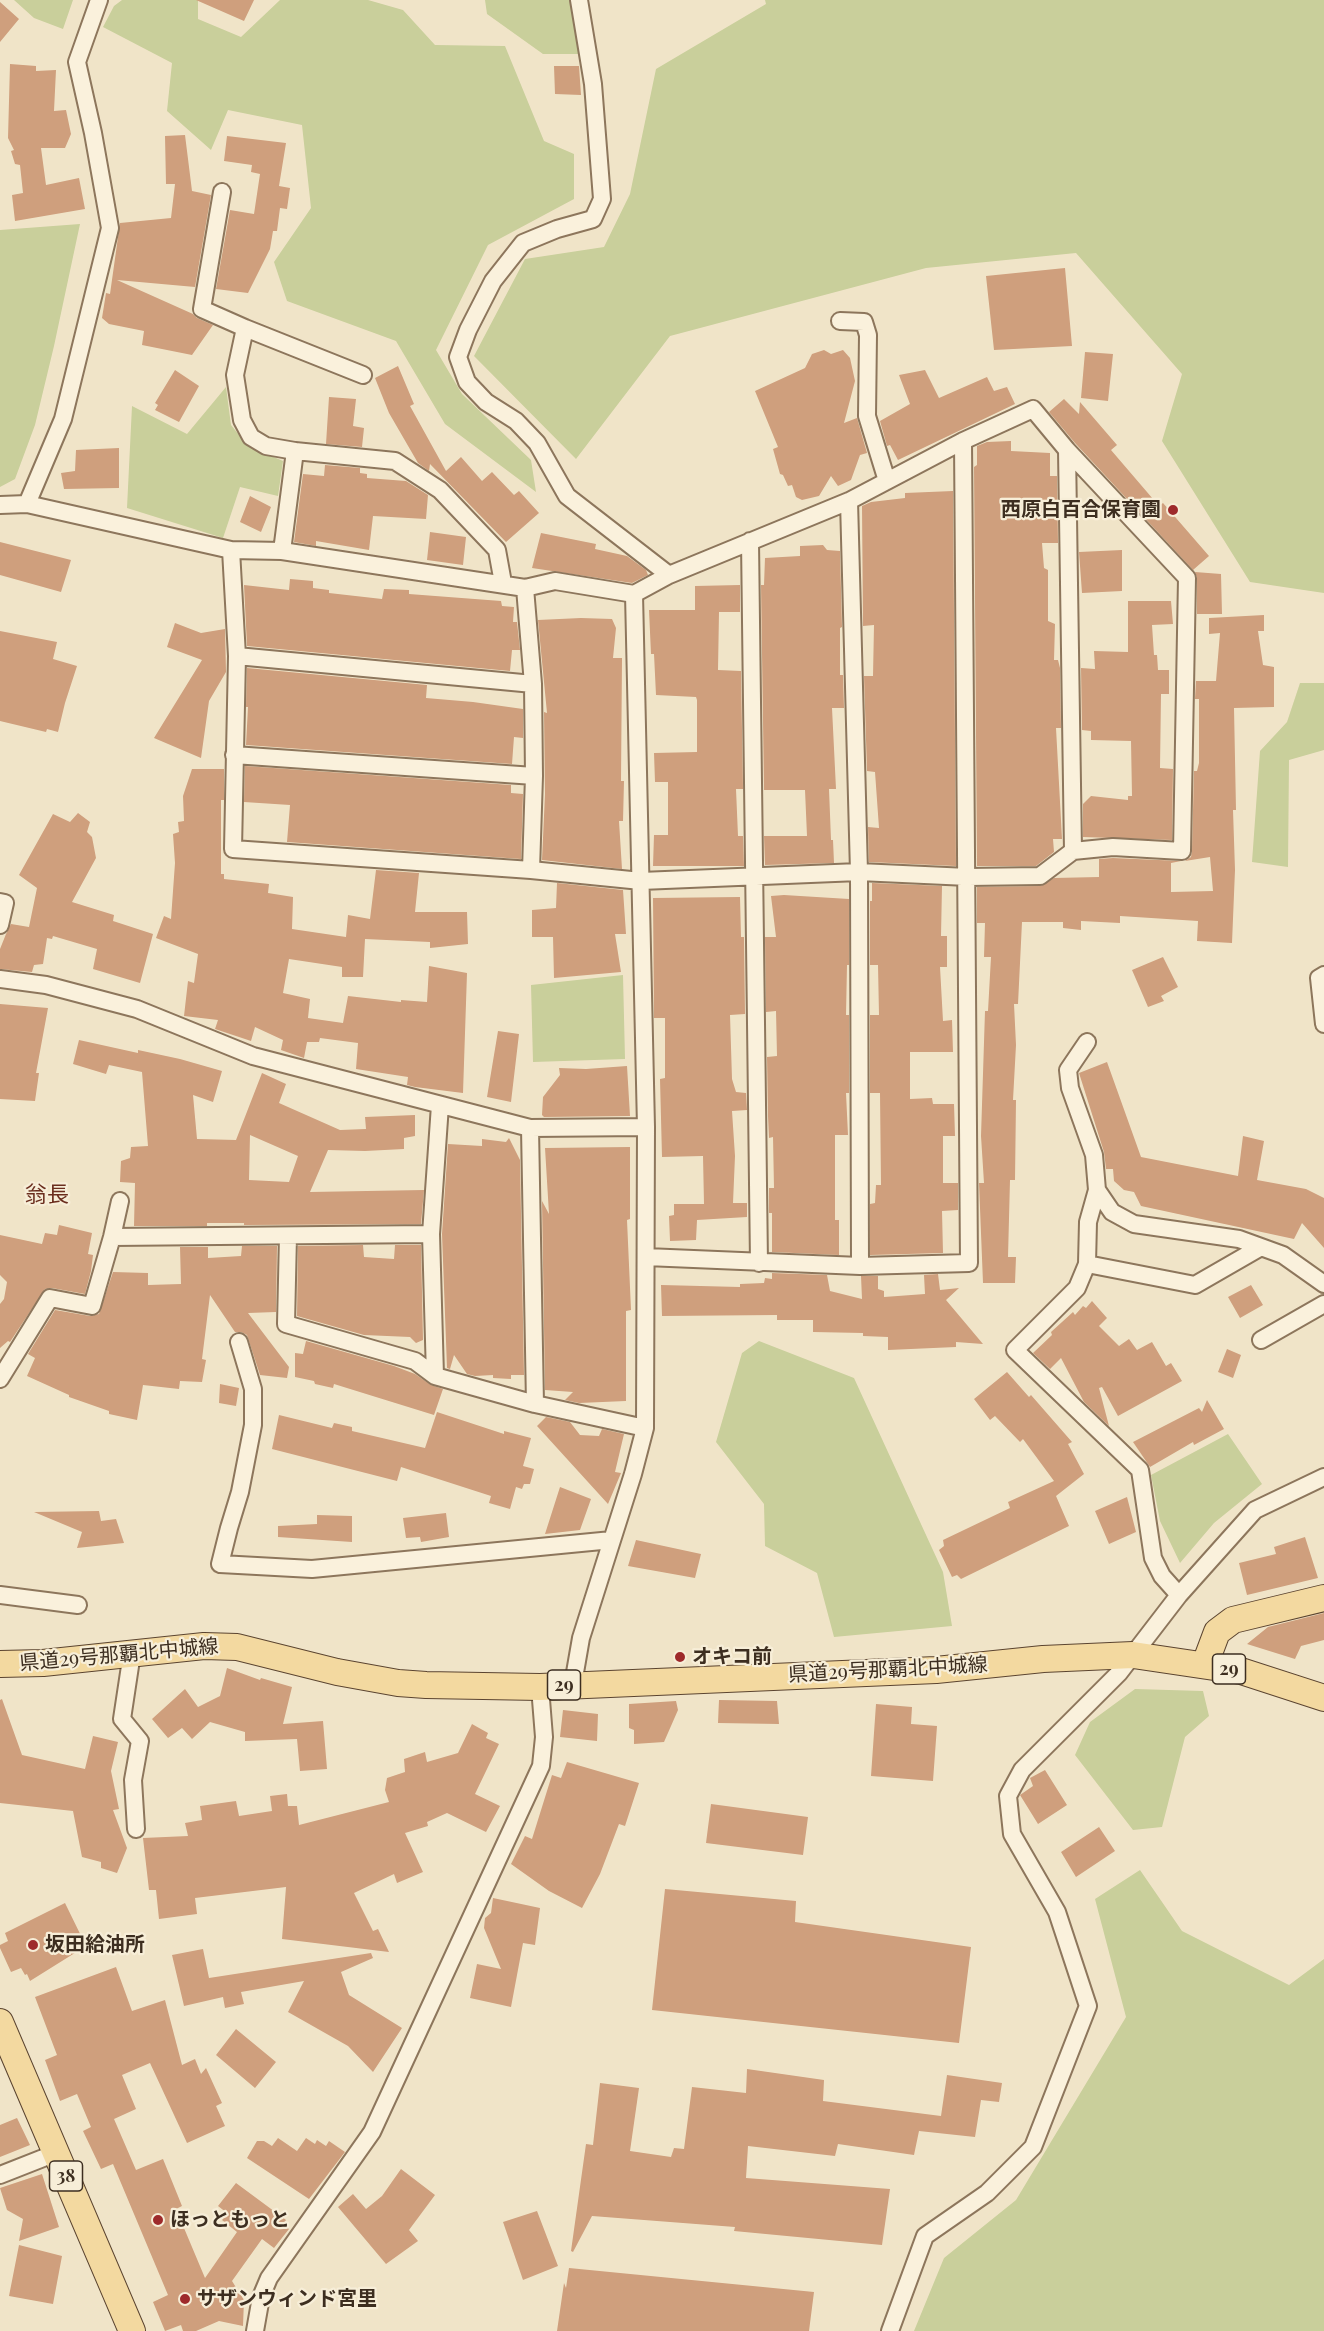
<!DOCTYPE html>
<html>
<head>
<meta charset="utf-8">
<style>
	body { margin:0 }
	canvas { display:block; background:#f0e4c8 }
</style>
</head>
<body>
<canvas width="1324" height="2331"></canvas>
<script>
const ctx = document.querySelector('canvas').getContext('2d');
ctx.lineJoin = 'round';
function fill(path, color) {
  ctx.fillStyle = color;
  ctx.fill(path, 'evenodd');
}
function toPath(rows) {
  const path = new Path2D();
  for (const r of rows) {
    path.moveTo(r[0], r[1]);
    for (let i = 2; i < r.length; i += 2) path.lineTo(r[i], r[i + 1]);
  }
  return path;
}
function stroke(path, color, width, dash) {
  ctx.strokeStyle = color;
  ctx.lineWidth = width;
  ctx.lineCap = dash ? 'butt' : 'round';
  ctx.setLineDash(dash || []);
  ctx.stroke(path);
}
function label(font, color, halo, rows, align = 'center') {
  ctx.font = font + ' "Playfair Display","Noto Sans JP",serif';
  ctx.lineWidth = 4.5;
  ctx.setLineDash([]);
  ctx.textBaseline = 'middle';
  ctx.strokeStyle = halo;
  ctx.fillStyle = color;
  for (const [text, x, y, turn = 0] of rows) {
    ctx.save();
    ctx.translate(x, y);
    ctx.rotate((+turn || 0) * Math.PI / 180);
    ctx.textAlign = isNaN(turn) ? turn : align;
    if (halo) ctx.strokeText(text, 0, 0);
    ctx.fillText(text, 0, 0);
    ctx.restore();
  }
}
fill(toPath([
	[14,0,73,0,63,29,34,18],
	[122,0,198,0,198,19,241,37,280,0,368,0,403,10,435,45,505,46,544,141,574,154,574,199,488,245,436,350,462,394,531,460,536,492,445,424,396,341,287,301,274,262,311,208,302,125,228,110,211,150,167,111,172,63,103,27,114,6],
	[485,0,571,0,584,54,543,54,487,14],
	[765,0,1324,0,1324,593,1250,582,1162,441,1182,374,1076,253,926,268,670,336,576,459,474,356,525,259,604,247,630,194,656,69,766,4],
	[80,224,54,346,35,425,15,479,0,487,0,230],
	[226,387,231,425,248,446,283,461,278,496,240,487,223,538,127,508,132,406,187,434],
	[1300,683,1324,683,1324,750,1289,760,1288,867,1252,862,1260,751,1287,722],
	[623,975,625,1059,533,1062,531,985],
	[759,1341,854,1378,943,1572,952,1626,834,1637,817,1573,765,1546,764,1504,716,1442,742,1353],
	[1228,1434,1262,1484,1214,1523,1180,1563,1160,1521,1151,1475],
	[1135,1689,1203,1691,1209,1716,1185,1737,1162,1827,1133,1830,1075,1755,1090,1722],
	[1140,1870,1182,1931,1289,1985,1324,1959,1324,2331,914,2331,944,2258,1016,2200,1126,2017,1095,1899]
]), '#c9cf9b');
fill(toPath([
	[196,0,254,0,244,21],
	[0,2,19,19,0,42],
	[10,64,36,66,36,71,56,70,54,111,66,110,71,134,65,148,41,148,46,185,79,178,85,209,15,221,12,195,23,193,20,165,15,164,11,151,14,150,8,138],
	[554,66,579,66,581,95,555,94],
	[185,135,192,191,211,195,195,287,117,280,193,314,197,318,213,325,192,355,142,345,144,331,109,324,102,318,106,293,110,294,120,223,171,218,175,184,166,184,165,136],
	[227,136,286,143,279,186,290,188,287,209,280,208,277,231,273,231,270,249,248,293,216,289,230,210,254,214,260,174,251,172,252,165,224,161],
	[1065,268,1072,346,994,350,986,276],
	[824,350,831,354,843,350,850,358,855,381,844,423,857,418,867,453,860,455,851,480,838,486,831,476,819,496,802,500,796,497,792,485,788,486,783,475,780,474,773,449,778,447,755,391,805,368,812,354],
	[1085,352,1113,354,1108,401,1081,398],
	[398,366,414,404,410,406,446,471,461,457,482,481,492,472,514,495,519,491,539,513,506,542,430,464,429,471,418,463,389,413,375,378],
	[175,370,199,386,179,422,155,410,158,405,155,403],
	[925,370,939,398,987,377,994,391,1007,387,1015,404,898,460,890,445,887,446,880,421,910,404,899,375],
	[329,397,356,399,353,426,364,428,362,447,326,444],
	[1064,399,1079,414,1080,402,1117,445,1111,450,1159,506,1163,503,1209,556,1193,570,1075,443,1049,412],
	[1011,441,1011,451,1050,453,1050,476,1057,476,1058,543,1042,543,1044,568,1048,570,1048,621,1055,624,1054,660,1058,660,1060,668,1061,728,1056,728,1062,839,1053,839,1054,852,1036,866,977,866,974,467,977,465,977,446,987,442],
	[119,448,119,488,64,489,61,473,75,471,76,450],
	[325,465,360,468,360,473,367,474,367,478,406,481,428,495,426,519,373,516,369,550,316,541,316,546,294,542,303,474,324,476],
	[953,491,956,866,869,862,868,827,879,828,875,772,867,771,864,676,873,676,874,625,863,626,862,506,871,502,905,498,905,493],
	[250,496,271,507,261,532,240,522],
	[430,532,466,537,463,565,427,560],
	[541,533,596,544,595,549,627,556,646,570,648,575,632,583,532,568],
	[0,542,71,560,61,592,0,575],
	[823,545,827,550,840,551,842,627,840,628,840,675,843,675,844,708,832,708,836,789,829,789,831,840,833,840,834,863,765,865,764,836,807,836,805,790,764,790,761,585,764,585,765,558,800,556,800,546],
	[1122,550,1122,591,1082,593,1079,552],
	[1195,572,1221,574,1222,614,1197,614,1197,578],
	[290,579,313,581,313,588,329,590,329,593,382,599,384,589,409,590,409,594,501,601,502,606,514,607,513,622,517,622,520,650,512,650,510,671,247,646,244,585,289,590],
	[740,585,740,612,719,612,718,670,741,671,743,789,736,789,738,836,743,836,744,866,653,866,654,835,668,835,668,782,655,782,654,753,697,752,697,700,696,697,656,695,654,654,651,654,649,610,695,610,695,586],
	[1128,601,1171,601,1173,624,1152,625,1154,655,1157,655,1158,670,1169,670,1169,694,1161,694,1160,768,1173,769,1172,840,1083,837,1083,804,1091,796,1128,800,1128,796,1132,796,1131,741,1091,740,1091,731,1082,730,1081,668,1095,669,1094,651,1128,652],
	[1264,615,1264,631,1258,631,1263,665,1274,667,1274,707,1234,708,1236,810,1233,810,1235,870,1232,943,1197,941,1198,921,1120,916,1120,923,1081,921,1081,930,1063,928,1063,922,1022,922,1018,1004,1014,1004,1016,1045,1013,1100,1016,1100,1015,1180,1010,1180,1008,1257,1016,1257,1015,1283,983,1283,979,1183,984,1183,981,1136,985,1011,988,1011,991,957,984,957,985,923,977,923,977,887,1040,886,1054,878,1099,877,1099,859,1113,858,1181,861,1171,863,1171,892,1213,891,1210,857,1185,861,1191,857,1192,851,1194,771,1197,771,1199,763,1199,699,1195,699,1196,681,1216,681,1220,633,1209,634,1209,618],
	[581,618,612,619,616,628,613,658,622,658,621,781,624,781,623,821,619,821,622,869,542,860,545,794,544,712,547,713,538,620],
	[175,623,201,633,225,629,226,672,209,701,201,758,154,738,202,660,167,647],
	[0,631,57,642,53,659,77,666,65,703,58,732,47,729,46,732,0,721],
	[247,668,427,685,426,698,473,702,523,709,523,738,514,737,512,764,246,745,248,707,246,707],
	[245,766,511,785,511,793,523,794,521,859,287,842,290,805,244,802],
	[192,769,224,769,224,800,221,800,221,874,224,874,224,879,269,884,268,893,293,897,292,929,346,937,348,915,370,919,376,870,419,873,415,912,467,912,468,944,430,948,430,942,365,939,363,977,342,977,342,967,289,959,283,993,310,999,308,1018,343,1023,348,996,401,1002,401,1000,427,1002,429,966,467,973,463,1093,415,1087,407,1085,408,1077,356,1069,358,1043,320,1038,319,1042,307,1042,304,1058,281,1050,283,1040,255,1027,251,1041,215,1029,218,1020,184,1016,188,981,194,983,198,954,156,938,164,916,171,919,175,863,173,834,179,832,178,822,184,821,183,796],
	[78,813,90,822,87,832,92,837,96,858,72,902,114,915,113,921,153,934,140,983,93,969,97,949,53,936,52,939,47,938,43,964,34,965,32,972,0,969,0,949,6,934,11,924,29,927,37,888,19,875,53,814,70,822],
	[557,883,623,890,626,934,615,934,621,972,554,978,553,937,532,937,532,910,556,908],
	[872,883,942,886,941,936,947,936,947,967,940,967,943,1021,952,1020,953,1052,910,1052,910,1099,932,1098,933,1104,954,1104,955,1136,943,1136,943,1183,958,1183,958,1210,942,1211,943,1253,870,1255,870,1204,875,1203,876,1185,881,1185,880,1093,870,1093,870,1015,879,1015,878,965,870,965,870,901,872,901],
	[784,895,849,899,849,965,847,965,846,1015,849,1015,849,1093,846,1093,848,1135,835,1135,835,1220,839,1220,839,1255,772,1252,772,1213,769,1213,769,1188,774,1188,773,1137,769,1138,768,1116,767,1057,777,1056,776,1011,766,1012,765,937,776,937,771,896],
	[740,897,741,937,744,937,745,1014,730,1015,732,1079,736,1092,746,1093,747,1110,732,1111,735,1156,733,1203,747,1203,747,1217,697,1220,696,1240,670,1241,669,1216,674,1215,674,1204,704,1204,703,1156,662,1157,660,1079,665,1078,665,1018,654,1018,653,898],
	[1163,957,1178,987,1161,996,1164,1001,1148,1007,1132,970],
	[0,1004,48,1008,36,1073,39,1073,35,1101,0,1099],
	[498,1031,519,1034,511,1102,487,1097],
	[79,1040,138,1053,138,1050,180,1059,222,1071,213,1102,193,1095,197,1139,236,1140,262,1073,286,1084,279,1103,340,1130,366,1129,365,1117,415,1115,415,1136,404,1138,404,1149,365,1151,328,1150,310,1192,424,1190,421,1224,244,1225,244,1223,207,1223,207,1226,134,1226,135,1183,120,1182,121,1161,130,1158,131,1147,148,1146,142,1072,109,1065,106,1074,73,1064],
	[250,1135,298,1156,289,1182,249,1180],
	[1107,1062,1141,1157,1238,1176,1243,1136,1264,1141,1257,1180,1306,1189,1324,1198,1324,1248,1302,1223,1294,1239,1141,1206,1134,1192,1124,1190,1114,1181,1113,1169,1106,1169,1104,1152,1079,1073],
	[627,1066,630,1116,544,1117,542,1115,543,1097,560,1075,559,1068,586,1069],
	[509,1138,520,1160,524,1375,511,1375,511,1379,493,1378,493,1375,475,1376,467,1374,454,1355,450,1369,447,1368,442,1234,448,1144,482,1146,482,1139,506,1142],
	[630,1147,630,1219,627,1220,631,1310,626,1311,626,1401,579,1403,565,1400,573,1392,545,1390,542,1201,549,1214,545,1148],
	[59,1225,92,1233,88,1254,93,1255,91,1271,85,1294,52,1288,45,1289,10,1342,8,1341,0,1348,0,1304,4,1299,7,1282,0,1275,0,1235,42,1244,45,1233,57,1235],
	[363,1245,364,1257,394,1259,395,1245,421,1245,423,1340,416,1343,410,1337,364,1335,297,1316,298,1246],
	[242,1246,277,1246,276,1312,248,1313,289,1367,287,1378,260,1375,247,1335,241,1332,235,1332,210,1295,202,1359,206,1360,202,1382,180,1381,179,1389,143,1385,137,1420,109,1414,109,1411,69,1397,69,1395,27,1376,35,1358,28,1354,55,1310,90,1316,99,1314,113,1272,148,1273,148,1285,181,1284,180,1247,208,1247,208,1258,241,1256],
	[772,1273,827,1275,830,1291,862,1299,861,1276,878,1276,878,1289,884,1291,884,1297,925,1294,924,1275,938,1274,940,1290,959,1288,946,1300,983,1344,956,1342,956,1347,888,1350,888,1337,863,1336,863,1333,813,1332,813,1320,777,1320,777,1315,662,1316,661,1285,740,1287,740,1284,764,1283,765,1278,772,1279],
	[1251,1285,1263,1305,1240,1318,1228,1297],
	[1092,1301,1107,1318,1099,1326,1119,1346,1129,1339,1137,1350,1152,1342,1166,1366,1171,1363,1182,1381,1118,1416,1102,1387,1099,1388,1109,1426,1084,1402,1061,1358,1050,1369,1033,1353,1052,1335,1051,1332,1073,1312,1075,1315,1083,1306,1086,1308],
	[306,1341,394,1366,415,1374,431,1385,443,1389,434,1415,334,1384,333,1388,315,1384,314,1381,295,1377,295,1353,303,1354],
	[1227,1349,1241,1355,1233,1378,1218,1372],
	[1007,1372,1029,1397,1031,1395,1072,1442,1068,1444,1084,1474,1056,1496,1069,1526,961,1579,957,1575,952,1577,939,1550,944,1546,943,1540,1010,1508,1008,1502,1054,1481,1023,1439,1020,1442,995,1416,990,1420,974,1399],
	[220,1384,239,1388,236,1406,219,1403],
	[1207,1400,1224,1429,1194,1445,1193,1442,1150,1467,1133,1442,1199,1408,1202,1412],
	[437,1412,504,1434,504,1431,531,1438,523,1466,534,1469,530,1484,524,1484,522,1489,516,1487,510,1509,489,1503,491,1496,401,1467,397,1481,272,1449,279,1415,332,1428,334,1423,352,1427,352,1431,425,1448],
	[546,1417,570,1422,580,1435,599,1436,602,1429,624,1434,615,1472,621,1473,608,1504,537,1426],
	[560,1487,591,1499,580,1530,545,1534],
	[1127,1497,1136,1532,1109,1544,1095,1511],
	[99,1511,101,1521,116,1519,124,1543,77,1548,82,1532,34,1512],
	[446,1513,449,1537,421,1542,420,1537,406,1538,403,1518],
	[317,1515,352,1516,352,1542,278,1537,278,1526,317,1524],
	[1305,1537,1318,1578,1247,1595,1239,1563,1276,1554,1274,1547],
	[636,1540,701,1554,695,1578,628,1566],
	[1324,1613,1324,1640,1301,1646,1295,1659,1247,1644,1268,1627],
	[227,1668,260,1680,261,1678,292,1687,283,1724,323,1721,327,1769,300,1771,297,1739,245,1741,245,1732,210,1722,192,1739,182,1728,168,1738,152,1719,185,1689,198,1707,220,1696],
	[2,1699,22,1755,85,1769,93,1736,118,1742,111,1771,119,1809,113,1810,127,1848,117,1873,101,1868,101,1862,82,1857,73,1811,0,1803,0,1700],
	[719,1700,777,1701,779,1724,718,1723],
	[676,1701,678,1710,664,1742,634,1744,634,1730,629,1728,629,1704],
	[876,1704,912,1707,911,1724,937,1726,933,1781,871,1776],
	[563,1710,598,1714,597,1741,560,1737],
	[472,1724,488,1733,486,1738,499,1744,475,1794,500,1806,486,1832,447,1813,427,1822,428,1826,405,1833,423,1872,397,1883,394,1874,354,1893,373,1931,378,1929,389,1952,282,1939,286,1887,195,1898,197,1914,159,1919,156,1890,149,1890,143,1838,188,1836,185,1823,202,1820,200,1806,236,1801,239,1816,272,1811,270,1796,287,1794,288,1806,297,1806,299,1825,389,1802,385,1790,387,1778,405,1772,404,1759,425,1752,427,1762,458,1753],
	[567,1762,639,1783,625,1826,619,1824,600,1874,582,1908,549,1891,511,1864,525,1836,532,1839,552,1775,561,1778],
	[1045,1770,1067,1805,1038,1824,1020,1795,1033,1786,1030,1778],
	[711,1804,808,1817,803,1855,706,1843],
	[1099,1827,1115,1851,1076,1877,1061,1852],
	[665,1889,796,1901,795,1922,971,1947,959,2043,652,2010],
	[493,1898,540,1908,535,1945,523,1943,511,2007,470,1998,477,1964,501,1969,484,1928,485,1918,491,1913],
	[65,1903,86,1946,30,1981,27,1974,25,1975,21,1968,11,1972,0,1948,0,1945,8,1941,5,1933],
	[203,1949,209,1978,371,1953,373,1958,341,1972,349,1995,402,2028,373,2072,348,2046,288,2012,304,1981,241,1992,244,2004,225,2008,223,1997,184,2006,172,1955],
	[116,1967,132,2011,165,2000,182,2065,195,2059,201,2074,206,2068,222,2103,216,2106,225,2126,187,2143,150,2063,122,2075,136,2109,114,2119,136,2170,163,2159,182,2206,176,2209,205,2278,237,2232,222,2220,227,2213,218,2206,236,2183,286,2220,283,2224,289,2229,274,2248,262,2239,232,2281,244,2300,243,2326,219,2321,196,2331,183,2331,181,2325,165,2331,153,2302,168,2295,113,2164,101,2169,83,2131,91,2127,77,2094,60,2101,45,2060,57,2055,35,1997],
	[236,2029,276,2062,255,2088,216,2055],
	[747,2069,824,2080,823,2101,941,2116,947,2075,1002,2083,999,2102,981,2100,975,2137,919,2131,914,2155,838,2144,835,2156,748,2146,746,2178,890,2189,882,2245,734,2231,735,2227,592,2216,573,2252,571,2251,586,2144,593,2145,600,2083,639,2088,630,2151,671,2157,674,2148,684,2149,692,2087,746,2093],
	[17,2118,30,2145,0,2157,0,2125],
	[278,2138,297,2151,306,2138,315,2144,317,2140,326,2146,329,2141,345,2152,309,2199,247,2158,257,2141,264,2141,272,2146],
	[401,2169,435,2195,409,2230,418,2241,386,2264,338,2207,353,2194,366,2209,382,2196],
	[42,2174,59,2227,19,2241,23,2219,7,2210,0,2188],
	[537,2211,558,2266,523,2280,503,2222],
	[19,2245,62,2256,53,2304,9,2296],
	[569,2268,814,2292,809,2331,557,2331,564,2283,566,2288]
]), '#cf9f7d');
const minor = toPath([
	[579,0,593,84,602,199,593,219,557,229,523,243,493,281,468,330,458,357,467,382,486,402,516,421,537,443,567,496,669,575],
	[222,192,202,309,245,328],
	[840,321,864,322,868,335,867,416,887,481],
	[1067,450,1073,851],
	[295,451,266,446,251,437,242,420,235,375,245,328,363,375],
	[849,501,859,872,860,1266],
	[27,504,63,419,110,228,93,133,77,62,99,0],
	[0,505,27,504,231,550,282,551,525,588,555,581,634,594,669,575,849,501,963,441,1033,409,1067,450,1187,578,1182,851,1113,847,1073,851,1040,876,968,877,859,872,641,881,531,870,233,849,237,656,231,550],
	[750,541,759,1263],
	[282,551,295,451,395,461,440,490,497,550,503,583],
	[525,588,533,684,534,776,531,870],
	[237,656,533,684],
	[234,755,534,776],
	[0,902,5,903,0,925],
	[1324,975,1319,978,1324,1024],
	[0,979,46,985,137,1009,253,1056,530,1128,646,1127],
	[1087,1042,1068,1070,1070,1088,1094,1155,1097,1190,1112,1212,1134,1224,1239,1239,1283,1255,1324,1284],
	[530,1128,535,1404],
	[1097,1190,1088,1222,1087,1264,1077,1288,1015,1350,1140,1470,1153,1558,1162,1576,1179,1595],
	[288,1236,286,1324,415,1361,435,1376,535,1404,645,1428],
	[112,1237,431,1234],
	[646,1257,860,1266,969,1263,963,441],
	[1087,1264,1195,1285,1261,1247],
	[1261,1340,1324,1304],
	[239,1342,253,1389,253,1425,240,1492,229,1528,220,1564,312,1569,612,1540],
	[435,1376,431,1234,440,1105],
	[0,1379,50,1298,92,1306,112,1237,120,1201],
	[0,1595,78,1605],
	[132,1653,122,1719,140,1741,133,1780,136,1829],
	[573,1684,581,1638,633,1474,645,1428,646,1127,634,594],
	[0,2175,56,2153],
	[255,2331,261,2297,269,2278,372,2132,541,1766,544,1737,540,1687],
	[890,2331,925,2236,987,2193,1033,2147,1088,2006,1057,1912,1012,1834,1008,1796,1022,1770,1119,1673,1179,1595,1255,1510,1324,1477]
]);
const primary = toPath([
	[0,1664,43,1663,204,1646,237,1647,337,1672,398,1683,426,1685,540,1687,936,1670,1043,1659,1133,1655,1241,1671,1324,1698],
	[1205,1664,1217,1632,1233,1620,1324,1598],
	[0,2022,132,2331]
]);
stroke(minor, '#8d765c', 20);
stroke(primary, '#5b4430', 28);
stroke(minor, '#faf1dc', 16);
stroke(primary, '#f3d9a0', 26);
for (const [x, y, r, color] of [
	[1173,510,6,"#9e2a2b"],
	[680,1657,6,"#9e2a2b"],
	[33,1945,6,"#9e2a2b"],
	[158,2220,6,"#9e2a2b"],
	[185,2299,6,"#9e2a2b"]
]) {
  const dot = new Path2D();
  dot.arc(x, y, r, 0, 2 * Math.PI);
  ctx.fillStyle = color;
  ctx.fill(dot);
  stroke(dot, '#f7eed8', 2);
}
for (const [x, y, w] of [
	[1229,1669,33],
	[564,1685,33],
	[66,2176,33]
]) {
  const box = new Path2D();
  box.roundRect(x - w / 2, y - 15, w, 30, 4.5);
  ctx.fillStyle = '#f7eed8';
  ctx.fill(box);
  stroke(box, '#3d2e20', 1.5);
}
label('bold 18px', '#3d2e20', null, [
	["29",1229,1669],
	["29",564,1685],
	["38",66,2176]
]);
label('bold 20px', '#3d2e20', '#f7eed8', [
	["西原白百合保育園",1161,510,"right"],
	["オキコ前",692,1657],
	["坂田給油所",45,1945],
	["ほっともっと",170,2220],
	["サザンウィンド宮里",197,2299]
], 'left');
label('20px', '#3d2e20', '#f7eed8', [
	["県道29号那覇北中城線",119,1655,-5],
	["県道29号那覇北中城線",888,1670,-3]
]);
label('22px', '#6b2e1e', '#f7eed8', [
	["翁長",47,1195]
]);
</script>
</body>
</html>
